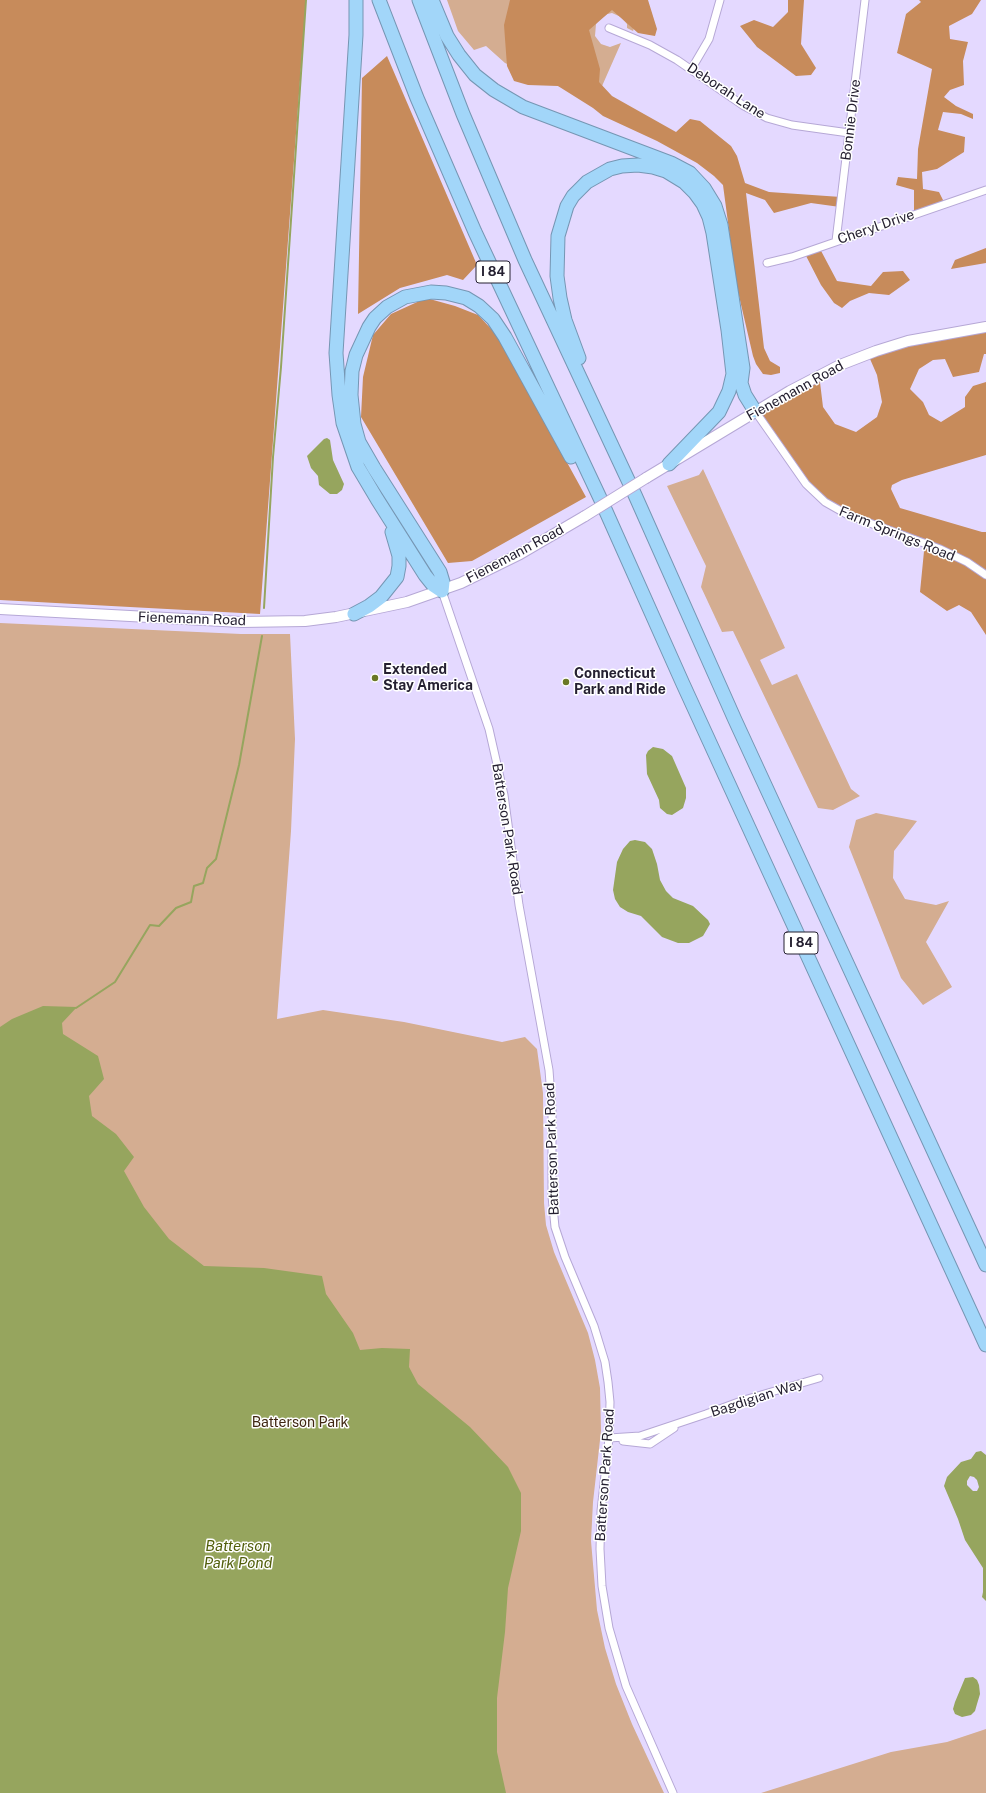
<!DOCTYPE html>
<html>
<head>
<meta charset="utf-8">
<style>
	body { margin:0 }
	canvas { display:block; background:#e4d9ff }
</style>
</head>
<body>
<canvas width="986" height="1793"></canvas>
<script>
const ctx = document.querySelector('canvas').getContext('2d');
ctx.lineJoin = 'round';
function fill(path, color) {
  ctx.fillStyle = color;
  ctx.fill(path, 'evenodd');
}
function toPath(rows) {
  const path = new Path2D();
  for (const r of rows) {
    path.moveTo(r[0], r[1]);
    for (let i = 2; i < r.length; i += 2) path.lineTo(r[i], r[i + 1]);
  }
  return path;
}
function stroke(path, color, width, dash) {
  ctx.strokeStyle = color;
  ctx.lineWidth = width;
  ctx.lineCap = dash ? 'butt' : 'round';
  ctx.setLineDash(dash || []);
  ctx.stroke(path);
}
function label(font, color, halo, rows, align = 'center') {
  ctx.font = font + ' "Public Sans",sans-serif';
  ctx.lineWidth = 3;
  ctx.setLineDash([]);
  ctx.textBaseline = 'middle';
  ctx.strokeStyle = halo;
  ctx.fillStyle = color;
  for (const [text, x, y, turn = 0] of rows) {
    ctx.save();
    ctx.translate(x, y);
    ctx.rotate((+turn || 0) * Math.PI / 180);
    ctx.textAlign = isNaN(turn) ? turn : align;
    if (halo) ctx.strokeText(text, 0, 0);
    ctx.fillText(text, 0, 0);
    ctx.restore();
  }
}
fill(toPath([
	[447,0,645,0,633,31,627,28,627,24,621,17,612,13,603,15,596,24,595,36,601,44,610,47,621,43,595,102,505,63,486,46,474,50,458,31],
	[703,469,785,648,760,660,772,685,797,674,851,789,860,796,833,810,818,808,733,631,722,632,701,587,706,566,667,486,699,475],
	[0,623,241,634,290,634,295,739,291,831,277,1019,323,1010,404,1022,502,1042,525,1037,537,1049,543,1093,544,1203,546,1225,554,1252,588,1333,595,1360,600,1388,601,1431,593,1502,591,1541,597,1610,605,1648,616,1684,632,1724,664,1793,0,1793],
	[876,813,917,821,894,851,893,878,905,899,936,905,949,901,926,942,952,987,923,1005,901,978,849,847,856,820],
	[986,1729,986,1793,761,1793,891,1752,947,1742]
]), '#d4ad91');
fill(toPath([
	[0,0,306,0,260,614,0,600],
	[510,0,648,0,657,29,655,36,638,33,612,10,589,30,600,69,599,82,612,96,676,132,690,119,700,121,731,146,737,156,745,183,769,192,841,197,840,207,811,203,774,213,765,200,746,193,764,348,770,361,780,367,780,373,771,375,763,374,756,364,753,356,736,283,723,185,714,176,697,163,657,141,603,116,593,108,558,86,528,85,514,81,507,66,504,25],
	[788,0,804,0,801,44,816,68,811,75,796,76,757,47,740,26,754,20,773,27,788,12],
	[919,0,981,0,972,14,949,26,950,39,968,42,963,61,964,85,950,90,944,97,956,106,973,114,973,119,961,114,943,112,938,130,965,137,964,152,937,169,922,172,923,189,939,192,945,204,914,214,914,190,896,185,898,177,917,179,918,149,932,69,897,53,906,14,921,2],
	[387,56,477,265,463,280,447,275,400,288,358,314,362,78],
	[819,247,837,281,871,286,883,272,903,271,910,280,889,295,869,293,850,301,842,308,834,303,821,285,804,252],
	[986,248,986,263,951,269,955,260],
	[426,298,455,306,478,315,497,335,586,497,472,561,448,563,361,417,363,377,373,335,391,314],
	[986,326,986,354,984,354,979,372,953,377,945,359,933,360,919,369,910,389,923,402,929,415,941,422,965,407,965,397,973,386,986,382,986,455,902,480,892,485,891,489,900,508,982,532,986,532,986,635,971,612,959,605,947,611,920,592,925,541,844,512,820,497,755,411,819,374,823,407,835,424,856,432,877,417,882,402,877,375,867,352]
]), '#c78b5b');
fill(toPath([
	[327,438,330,440,333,460,344,484,342,490,337,494,330,494,319,485,318,476,311,468,307,456,324,439],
	[653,747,663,749,672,756,686,788,686,798,683,808,672,815,667,814,660,808,659,800,647,774,646,755,648,751],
	[635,840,645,842,652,849,657,864,660,880,666,891,673,898,693,906,708,920,710,924,703,936,689,943,678,943,662,937,641,916,628,912,620,907,615,899,613,890,617,862,623,849,630,841],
	[43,1006,77,1007,62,1023,63,1034,98,1056,104,1079,89,1096,92,1116,116,1134,134,1157,124,1171,144,1207,169,1239,204,1266,264,1268,322,1276,326,1294,353,1333,360,1350,382,1348,410,1349,409,1367,418,1384,470,1427,508,1467,521,1493,521,1531,508,1588,505,1632,497,1698,497,1752,506,1793,0,1793,0,1027,12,1019],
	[981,1451,986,1455,986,1601,982,1597,983,1592,983,1568,965,1540,958,1519,944,1486,947,1477,961,1462,971,1459,976,1452],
	[970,1476,974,1477,977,1480,979,1487,977,1491,973,1491,967,1485,967,1481],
	[973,1677,977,1680,979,1685,980,1694,977,1704,975,1711,971,1715,962,1717,955,1714,953,1709,955,1702,965,1678]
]), '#96a55e');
stroke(toPath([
	[264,608,273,457,281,367,306,0],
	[76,1008,115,982,150,925,159,926,176,908,191,902,194,886,203,883,207,868,216,859,239,765,262,636]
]), '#96a55e', 2);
const minor = toPath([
	[609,28,650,45,677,60,744,106,767,118,792,125,849,133],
	[692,68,709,39,720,0],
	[836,241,865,0],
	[767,263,792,257,986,190],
	[755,411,806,484,825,502,848,515,940,549,967,562,986,575],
	[442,591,489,729,504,795,519,905,549,1070,552,1110,552,1196,555,1227,565,1257,594,1326,605,1362,608,1382,610,1402,609,1438,601,1511,600,1549,602,1586,609,1628,626,1686,673,1793],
	[609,1438,640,1436,706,1414,744,1400,819,1378],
	[623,1441,650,1444,674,1428]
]);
const secondary = toPath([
	[646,478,790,391,840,365,876,351,908,341,986,327],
	[0,609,241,622,305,621,336,617,407,602,461,583,520,554,585,516]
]);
const motorway = toPath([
	[356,0,356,35,336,353,339,395,343,423,358,467,377,499,425,575,433,585,442,591,443,582,440,572,374,468,359,442,354,424,351,395,352,371,356,355,369,327,375,318,387,307,405,297,431,292,446,293,466,298,479,306,493,319,505,337,571,457],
	[379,0,417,98,475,232,600,498,683,684,986,1345],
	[419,0,463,114,525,260,635,495,735,720,986,1265],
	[432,0,447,36,459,55,475,75,494,90,523,107,671,163,690,173,704,188,715,206,721,225,743,368,741,383],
	[579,358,565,320,560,298,557,276,558,236,567,206,573,196,587,182,610,169,622,166,638,165,653,167,666,171,684,182,695,193,703,204,709,217,713,233,728,330,733,374,729,391,719,412,669,464],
	[736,376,741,383,745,395,755,411],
	[354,614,369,606,381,597,397,577,399,566,399,556,392,532]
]);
stroke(minor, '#b6a8d6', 9);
stroke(secondary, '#b6a8d6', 12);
stroke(motorway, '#7696b3', 15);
stroke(minor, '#fff', 7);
stroke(secondary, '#fff', 10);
stroke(motorway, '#a2d6f9', 13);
const secondaryBridge = toPath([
	[585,516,646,478]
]);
stroke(secondaryBridge, '#b6a8d6', 12, []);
stroke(secondaryBridge, '#fff', 10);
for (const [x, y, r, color] of [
	[375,678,4,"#6a7825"],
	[566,682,4,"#6a7825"]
]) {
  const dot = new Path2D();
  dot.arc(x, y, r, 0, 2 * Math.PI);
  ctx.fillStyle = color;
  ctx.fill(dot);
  stroke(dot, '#fff', 1.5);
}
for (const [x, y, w] of [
	[493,272,34],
	[801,943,34]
]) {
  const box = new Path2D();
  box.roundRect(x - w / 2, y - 11, w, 22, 3);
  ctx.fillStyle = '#fff';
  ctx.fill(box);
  stroke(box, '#252031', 1);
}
label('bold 13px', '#252031', null, [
	["I 84",493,272],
	["I 84",801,943]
]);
label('14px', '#252031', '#fff', [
	["Deborah Lane",726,91,33],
	["Bonnie Drive",851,120,-83],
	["Cheryl Drive",876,227,-19],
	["Fienemann Road",795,391,-29],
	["Farm Springs Road",897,534,22],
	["Fienemann Road",515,554,-28],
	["Fienemann Road",192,619,2],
	["Batterson Park Road",507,829,81],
	["Batterson Park Road",552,1149,-92],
	["Bagdigian Way",757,1398,-18],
	["Batterson Park Road",605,1475,-86]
]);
label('bold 14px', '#252031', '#fff', [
	["Extended",383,670],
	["Stay America",383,686],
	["Connecticut",574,674],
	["Park and Ride",574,690]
], 'left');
label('14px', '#3f2611', '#fff', [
	["Batterson Park",300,1423]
]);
label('italic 15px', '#525f0c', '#fff', [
	["Batterson",238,1546],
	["Park Pond",238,1563]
]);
</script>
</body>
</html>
